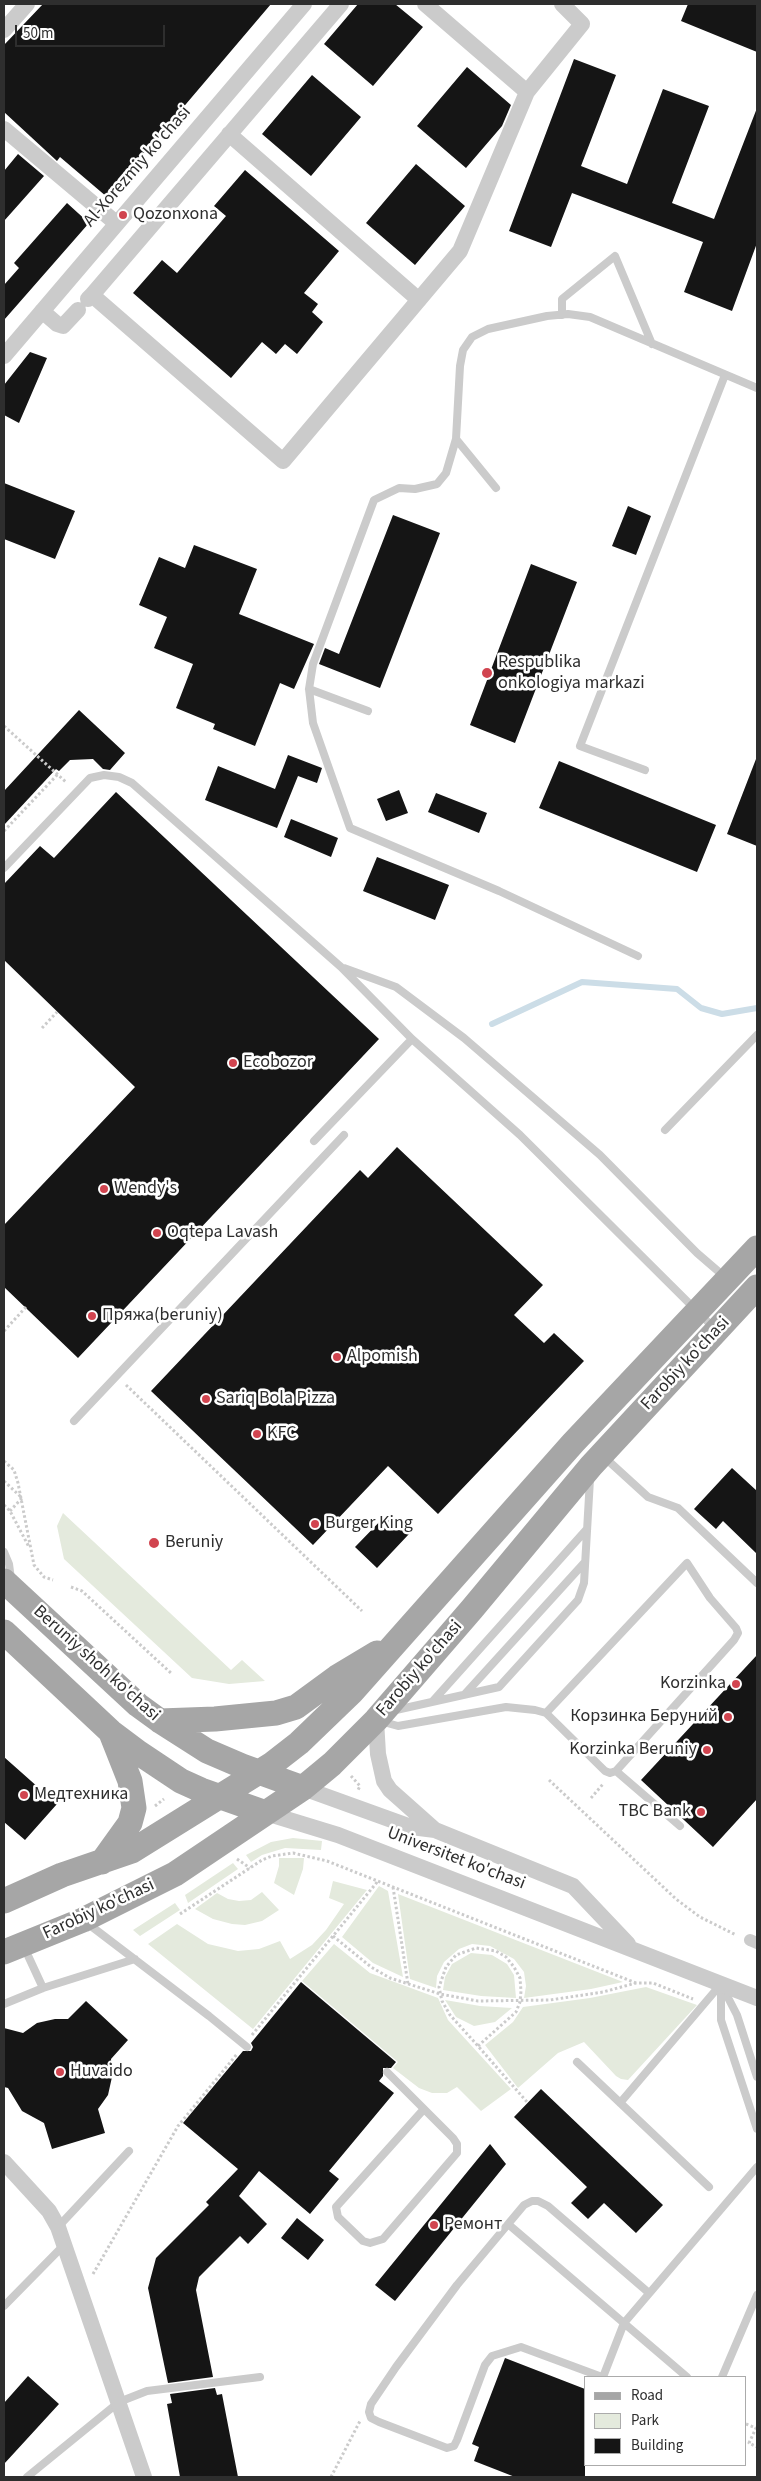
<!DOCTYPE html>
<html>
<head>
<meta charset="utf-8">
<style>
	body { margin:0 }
	#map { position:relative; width:761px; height:2481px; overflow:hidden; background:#fff; font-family:"Source Sans 3",sans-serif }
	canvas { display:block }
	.frame { position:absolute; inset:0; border:5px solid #2e2e2e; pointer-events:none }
	.legend { position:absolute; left:584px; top:2376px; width:162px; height:90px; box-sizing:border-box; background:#fff; border:1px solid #ababab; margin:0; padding:6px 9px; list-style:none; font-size:15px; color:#2e2e2e }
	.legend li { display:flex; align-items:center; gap:10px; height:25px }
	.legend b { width:25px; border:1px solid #ababab }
	.scale { position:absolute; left:15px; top:25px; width:150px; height:22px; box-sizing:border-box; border:2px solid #2e2e2e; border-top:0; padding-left:6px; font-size:15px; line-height:18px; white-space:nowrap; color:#2e2e2e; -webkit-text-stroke:4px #fff; paint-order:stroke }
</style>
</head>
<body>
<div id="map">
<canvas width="761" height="2481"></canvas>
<div class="frame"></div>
<ul class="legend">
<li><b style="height:6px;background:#a6a6a6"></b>Road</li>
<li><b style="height:14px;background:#e4eadd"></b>Park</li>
<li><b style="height:14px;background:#151515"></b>Building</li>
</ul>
<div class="scale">50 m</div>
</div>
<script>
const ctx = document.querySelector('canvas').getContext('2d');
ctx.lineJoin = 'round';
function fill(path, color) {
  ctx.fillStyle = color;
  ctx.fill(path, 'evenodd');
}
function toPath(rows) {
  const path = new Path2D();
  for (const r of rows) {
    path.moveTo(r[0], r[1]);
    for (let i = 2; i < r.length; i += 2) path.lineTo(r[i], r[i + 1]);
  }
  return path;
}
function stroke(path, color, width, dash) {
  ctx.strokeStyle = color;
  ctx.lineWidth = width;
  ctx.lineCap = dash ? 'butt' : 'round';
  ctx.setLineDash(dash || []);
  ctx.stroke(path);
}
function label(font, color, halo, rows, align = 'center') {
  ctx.font = font + ' "Source Sans 3",sans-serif';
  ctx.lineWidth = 5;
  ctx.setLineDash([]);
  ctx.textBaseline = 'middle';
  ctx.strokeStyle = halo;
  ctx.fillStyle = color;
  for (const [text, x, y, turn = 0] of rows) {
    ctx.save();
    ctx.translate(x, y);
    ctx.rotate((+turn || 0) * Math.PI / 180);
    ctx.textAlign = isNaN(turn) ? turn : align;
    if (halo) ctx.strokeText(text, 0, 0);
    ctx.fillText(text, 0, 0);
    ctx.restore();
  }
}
fill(toPath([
	[63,1513,231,1670,242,1660,265,1681,229,1684,192,1678,64,1559,57,1526],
	[293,1838,322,1841,321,1850,285,1848,262,1855,251,1862,246,1855,271,1842],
	[279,1858,304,1858,303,1869,294,1895,274,1883,279,1866],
	[233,1863,238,1869,188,1903,185,1895],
	[333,1881,367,1890,253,2029,148,1944,177,1924,208,1944,238,1951,259,1949,280,1941,290,1959,312,1945,326,1930,344,1904,329,1898],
	[379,1886,388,1891,403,1977,373,1963,342,1937],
	[262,1892,279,1910,262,1921,245,1925,232,1924,213,1919,195,1909,217,1893,228,1899,239,1901,251,1900],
	[398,1894,623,1982,591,1989,524,1998,526,1986,524,1972,514,1959,490,1946,472,1944,459,1949,444,1962,437,1976,436,1988,410,1979],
	[175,1903,180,1910,140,1936,133,1930],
	[334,1944,370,1973,438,1998,448,2020,511,2089,481,2111,457,2087,447,2093,432,2093,419,2088,393,2068,398,2062,302,1981],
	[471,1953,492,1955,507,1964,514,1975,516,1998,481,1996,443,1990,445,1977,452,1964],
	[646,1987,697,2005,628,2080,621,2079,616,2076,584,2042,558,2053,518,2088,485,2045,513,2022,523,2007,590,1998],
	[445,2000,480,2006,512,2008,495,2022,474,2026,456,2017]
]), '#e4eadd');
stroke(toPath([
	[492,1024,582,982,677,989,701,1008,722,1014,757,1008]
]), '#ccdde7', 6);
fill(toPath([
	[43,4,271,4,107,197,60,157,57,161,4,112,4,45],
	[358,4,395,4,423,27,373,86,324,44],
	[688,4,757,4,757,52,681,21],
	[574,59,616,75,581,166,627,184,663,89,709,106,672,203,714,219,757,108,757,243,732,311,684,292,703,242,572,193,551,247,509,231],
	[467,67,511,105,502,126,466,168,417,126],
	[312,75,361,117,311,176,262,134],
	[18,154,44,176,4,221,4,171],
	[416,164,465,206,415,265,366,223],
	[245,170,339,251,304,293,318,304,312,312,323,322,297,354,285,344,276,354,262,342,231,378,133,293,162,260,177,273,226,216,214,206],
	[67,203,89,223,4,320,4,285,19,268,14,263],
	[30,352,47,358,19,423,4,415,4,385],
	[4,483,75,511,55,559,4,539],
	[628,506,651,516,636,555,612,546],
	[393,515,440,533,380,688,319,664,325,648,339,654],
	[194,545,257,569,239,614,314,644,294,689,280,683,255,746,213,729,215,724,176,708,193,664,154,648,167,617,139,605,159,557,185,568],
	[531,564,577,582,515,743,470,725],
	[79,710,125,753,110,770,103,769,93,759,70,760,59,771,56,769,4,825,4,791],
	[288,755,322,768,317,783,298,776,277,828,205,800,218,766,275,789],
	[756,759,757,759,757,846,727,834],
	[559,761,716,825,697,872,539,808],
	[399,790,408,813,386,821,377,799],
	[116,792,379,1039,78,1358,4,1287,4,1225,135,1087,4,960,4,884,40,846,54,858],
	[436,793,487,813,479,833,428,812],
	[291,819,338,838,331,857,284,837],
	[377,857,449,885,435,920,363,891],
	[397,1147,543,1285,514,1315,544,1343,554,1333,584,1361,438,1514,388,1466,313,1545,151,1391,360,1170,368,1178],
	[732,1468,757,1491,757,1554,723,1521,716,1529,694,1509],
	[387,1514,409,1534,377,1568,355,1547],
	[757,1655,757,1799,713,1847,641,1780],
	[4,1757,57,1804,25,1840,4,1822],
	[301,1982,396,2062,391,2068,383,2068,383,2076,379,2081,394,2093,329,2171,339,2179,310,2214,259,2171,239,2196,267,2224,248,2244,240,2236,199,2277,196,2290,213,2377,168,2383,148,2288,156,2258,209,2205,206,2202,238,2169,183,2123,243,2051,251,2051,253,2047,251,2043],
	[86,2001,128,2040,111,2059,112,2077,108,2095,98,2109,105,2133,52,2149,44,2123,22,2111,8,2088,4,2087,4,2028,23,2033,37,2023,55,2019,68,2019],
	[541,2089,663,2205,636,2233,604,2203,588,2219,571,2203,587,2187,514,2117],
	[490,2144,506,2164,395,2301,375,2285],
	[297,2218,324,2240,308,2260,281,2238],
	[505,2358,585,2389,585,2477,515,2477,474,2461,479,2447,472,2444],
	[28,2376,59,2404,4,2464,4,2403],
	[215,2388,217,2395,222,2394,238,2477,180,2477,167,2404,172,2403,170,2394]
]), '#151515');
stroke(toPath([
	[4,726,67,783],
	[4,831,58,774],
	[42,1028,57,1012],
	[4,1331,26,1307],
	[126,1385,362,1611],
	[4,1461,14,1470,18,1483,34,1565,44,1577,53,1580],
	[4,1481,22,1498,10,1511],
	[4,1505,10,1511,29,1547],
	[71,1587,82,1591,172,1674],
	[351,1776,360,1786,358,1790],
	[549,1780,676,1899,700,1917,736,1935],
	[591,1798,603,1784],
	[155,1806,164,1799],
	[237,1859,250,1868],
	[393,1887,408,1984],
	[180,1914,262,1860,272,1856,293,1853,327,1861,636,1983],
	[333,1936,371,1967,390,1978,440,1994,478,2001,550,2000,603,1992,636,1983,653,1983,693,1999],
	[252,2035,378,1881],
	[478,2046,516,2012,520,2002,521,1991,520,1978,514,1967,506,1957,496,1951,476,1948,456,1955,446,1967,439,1987,442,2001,450,2015,478,2046,527,2102],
	[93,2274,178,2126,237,2054],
	[746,2424,756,2428,749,2443,757,2447],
	[331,2477,360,2421]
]), '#cbcbcb', 3, [2.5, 2.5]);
stroke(toPath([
	[562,315,562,299,615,256,652,344],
	[456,439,446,473,437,484,415,489,399,488,374,500,313,664,309,689,313,723,350,828,499,891,638,956],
	[496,488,456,439,460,366,463,350,472,337,488,329,547,316,568,314,590,317,757,388],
	[309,689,368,711],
	[645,770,580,746,725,375],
	[4,868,90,778,104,775,119,777,132,783,341,967,412,1039,520,1135,715,1329],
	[344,968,396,987,464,1038,600,1155,697,1253,726,1278],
	[665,1130,757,1035],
	[314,1141,412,1039],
	[74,1421,344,1135],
	[603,1456,648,1497,678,1508,757,1583],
	[4,1552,9,1564,11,1579],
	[465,1694,585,1562],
	[433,1701,587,1529],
	[396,1710,499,1687,578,1600,584,1583,590,1479],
	[380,1721,398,1726,506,1707,535,1710,546,1713,605,1771,610,1773,616,1771,734,1640,738,1633,736,1628,710,1598,687,1563,546,1713],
	[616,1771,680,1826],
	[87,1923,209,2016,247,2047],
	[24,1947,43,1988],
	[721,1984,721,2020,757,2129],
	[722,1986,737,2015,757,2077],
	[4,2004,43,1988,135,1959],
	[577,2062,709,2187],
	[387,2072,453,2138,457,2144,457,2153,383,2239,370,2243,363,2241,338,2217,336,2207,424,2109],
	[620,2103,721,1984],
	[508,2224,687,2377],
	[58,2227,129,2151],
	[4,2306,64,2245],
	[602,2377,521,2347,492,2356,485,2365,457,2440,454,2446,447,2448,379,2422,371,2418,369,2412,371,2404,396,2367,457,2285,524,2205,532,2201,538,2201,548,2206,649,2293],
	[603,2377,624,2323,757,2167],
	[722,2377,757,2295],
	[27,2477,119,2402,147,2391,260,2377]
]), '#cbcbcb', 8);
stroke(toPath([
	[750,1940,757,1943]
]), '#cbcbcb', 12);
stroke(toPath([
	[425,4,527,92],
	[4,30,27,4],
	[4,129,116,223],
	[229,134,419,300],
	[92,295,341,4],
	[88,299,92,295,283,461,460,251,527,92,582,24,562,4],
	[42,311,57,324,63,326,78,310],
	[4,356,304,4],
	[376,1720,378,1754,384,1781,390,1790,435,1830],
	[303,1788,411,1827,435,1830,573,1886,628,1944],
	[266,1813,338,1835,757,1998],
	[4,2162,49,2211,58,2227,144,2477]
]), '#cbcbcb', 16);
stroke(toPath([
	[4,1581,138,1705,160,1721,207,1751,242,1766,303,1788],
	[4,1632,111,1732,139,1753,181,1781,201,1790,266,1813],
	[160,1721,215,1719,276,1713,296,1707,337,1677,377,1653],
	[102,1862,130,1823,134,1808,130,1781,111,1733],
	[4,1901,62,1875,132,1851,272,1764,299,1743,352,1692,573,1443,757,1248],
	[4,1952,83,1920,175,1874,303,1788,332,1764,376,1720,472,1609,591,1466,757,1287]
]), '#a6a6a6', 25);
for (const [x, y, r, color] of [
	[123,215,5,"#d1444f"],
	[487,673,6,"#d1444f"],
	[233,1063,5,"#d1444f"],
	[104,1189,5,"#d1444f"],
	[157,1233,5,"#d1444f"],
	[92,1316,5,"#d1444f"],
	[337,1357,5,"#d1444f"],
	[206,1399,5,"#d1444f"],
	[257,1434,5,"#d1444f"],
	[315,1524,5,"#d1444f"],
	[154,1543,6,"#d1444f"],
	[736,1684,5,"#d1444f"],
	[728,1717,5,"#d1444f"],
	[707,1750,5,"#d1444f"],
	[24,1795,5,"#d1444f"],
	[701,1812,5,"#d1444f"],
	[60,2072,5,"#d1444f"],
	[434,2225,5,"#d1444f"]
]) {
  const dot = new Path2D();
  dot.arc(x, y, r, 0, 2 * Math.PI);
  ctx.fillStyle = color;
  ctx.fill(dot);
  stroke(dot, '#fff', 2);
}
label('18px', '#2e2e2e', '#fff', [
	["Al-Xorezmiy ko'chasi",138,167,-49],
	["Farobiy ko'chasi",686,1364,-47],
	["Beruniy shoh ko'chasi",96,1664,42],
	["Farobiy ko'chasi",420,1669,-49],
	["Universitet ko'chasi",456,1859,21],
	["Farobiy ko'chasi",99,1910,-25]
]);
label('18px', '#2e2e2e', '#fff', [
	["Qozonxona",133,215],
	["Respublika",498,663],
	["onkologiya markazi",498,684],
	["Ecobozor",243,1063],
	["Wendy's",114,1189],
	["Oqtepa Lavash",167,1233],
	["Пряжа(beruniy)",102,1316],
	["Alpomish",347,1357],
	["Sariq Bola Pizza",216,1399],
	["KFC",267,1434],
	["Burger King",325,1524],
	["Beruniy",165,1543],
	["Korzinka",726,1684,"right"],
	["Корзинка Беруний",718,1717,"right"],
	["Korzinka Beruniy",697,1750,"right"],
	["Медтехника",34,1795],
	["TBC Bank",691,1812,"right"],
	["Huvaido",70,2072],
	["Ремонт",444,2225]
], 'left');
</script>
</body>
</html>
